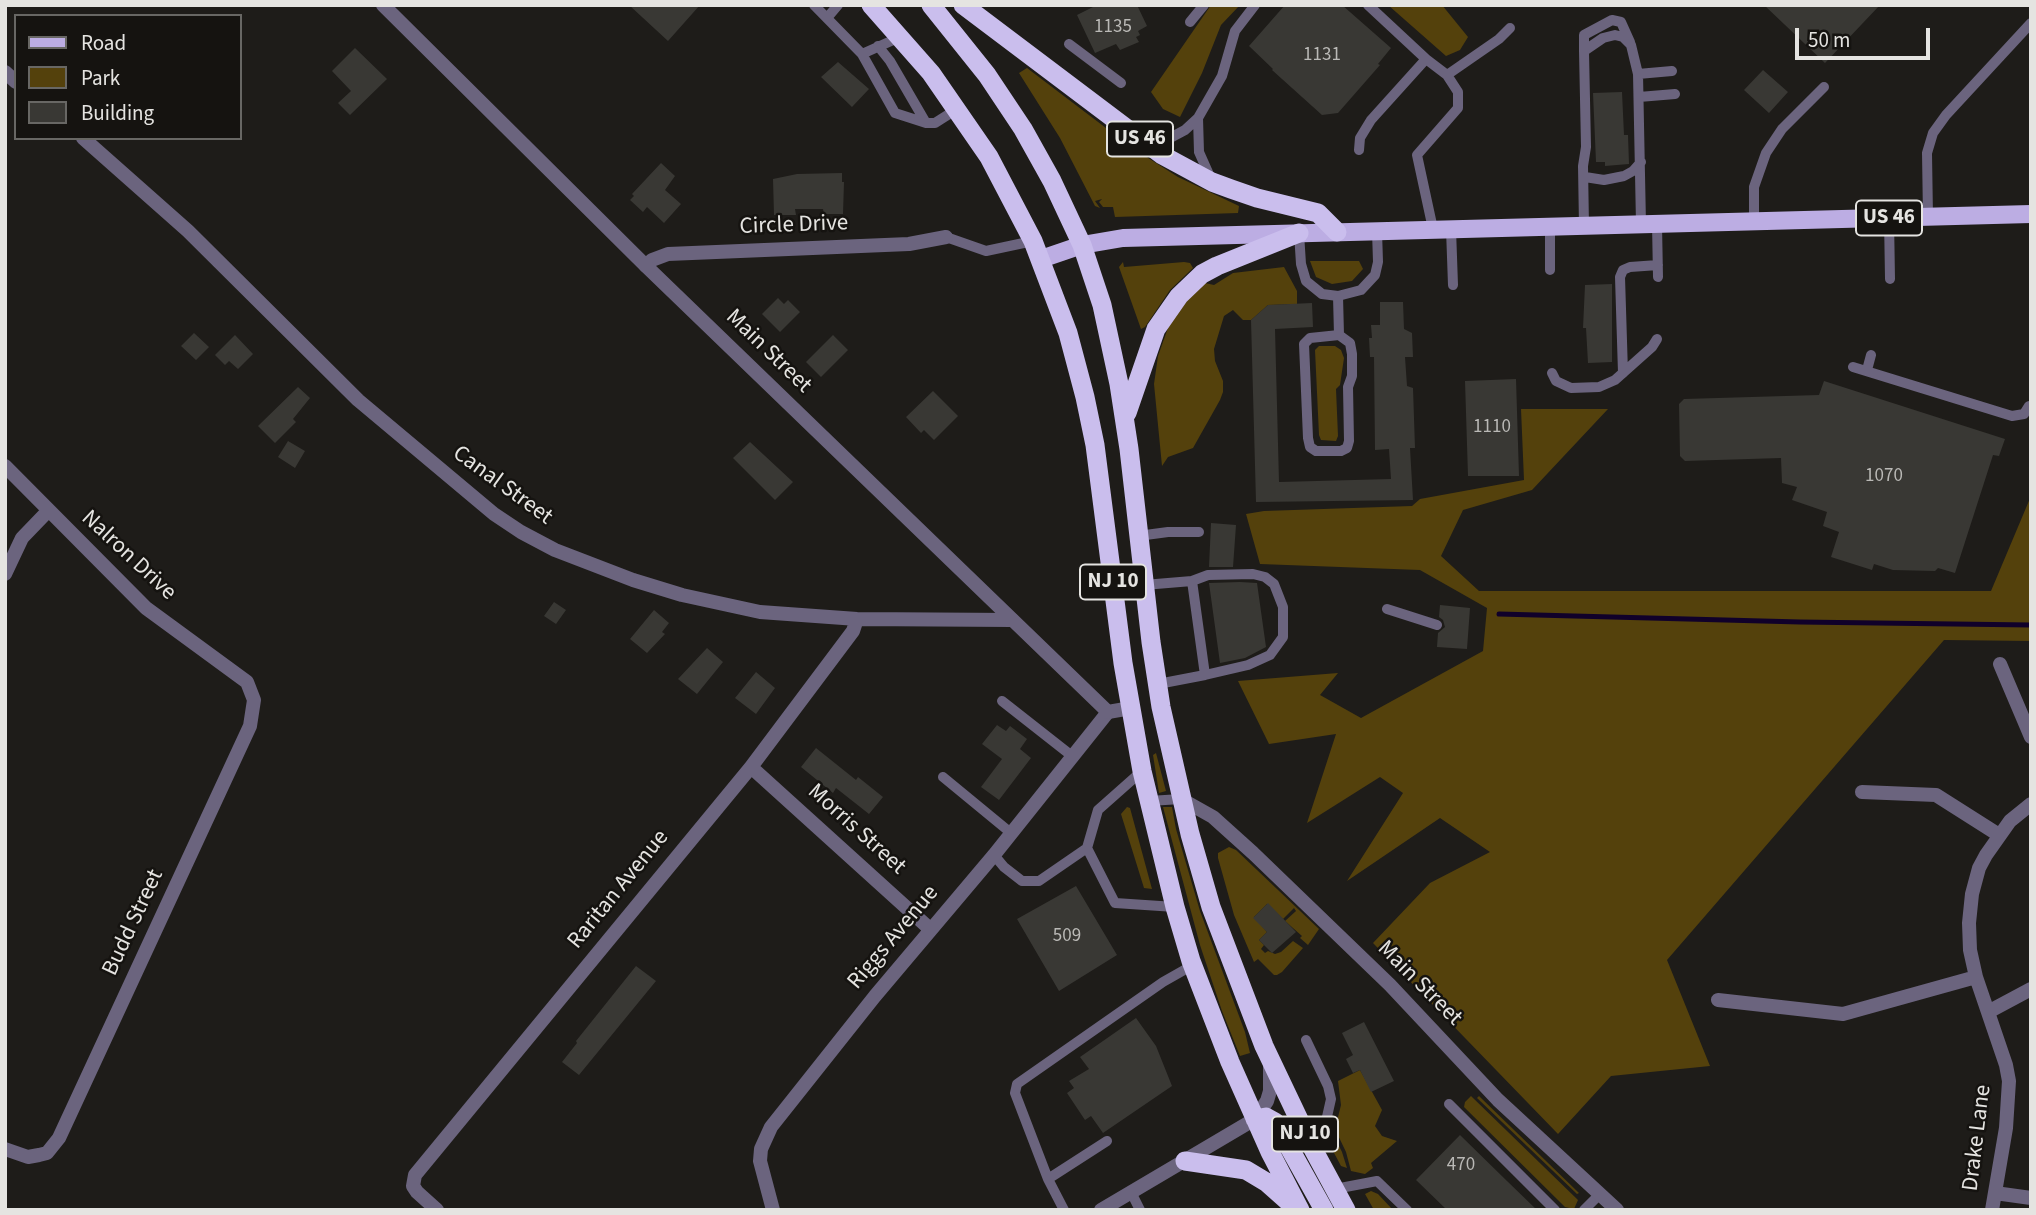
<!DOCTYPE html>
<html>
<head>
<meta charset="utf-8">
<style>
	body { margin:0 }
	#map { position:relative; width:2036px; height:1215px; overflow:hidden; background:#1e1c19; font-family:"Source Sans 3",sans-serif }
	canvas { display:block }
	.frame { position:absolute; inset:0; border:7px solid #e5e4e1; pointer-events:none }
	.legend { position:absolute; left:14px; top:14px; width:228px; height:126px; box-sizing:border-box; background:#151310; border:2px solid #686764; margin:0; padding:9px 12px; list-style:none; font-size:21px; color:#e5e4e1 }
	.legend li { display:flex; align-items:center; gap:14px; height:35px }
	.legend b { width:35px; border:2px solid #686764 }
	.scale { position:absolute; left:1795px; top:28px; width:135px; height:32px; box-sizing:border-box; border:4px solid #e5e4e1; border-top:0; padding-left:9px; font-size:21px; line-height:24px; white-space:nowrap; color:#e5e4e1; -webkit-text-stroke:5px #151310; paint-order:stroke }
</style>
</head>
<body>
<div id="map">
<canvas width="2036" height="1215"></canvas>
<div class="frame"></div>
<ul class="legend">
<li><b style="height:9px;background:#bcade3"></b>Road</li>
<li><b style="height:19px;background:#54410c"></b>Park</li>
<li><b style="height:19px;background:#393834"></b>Building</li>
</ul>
<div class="scale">50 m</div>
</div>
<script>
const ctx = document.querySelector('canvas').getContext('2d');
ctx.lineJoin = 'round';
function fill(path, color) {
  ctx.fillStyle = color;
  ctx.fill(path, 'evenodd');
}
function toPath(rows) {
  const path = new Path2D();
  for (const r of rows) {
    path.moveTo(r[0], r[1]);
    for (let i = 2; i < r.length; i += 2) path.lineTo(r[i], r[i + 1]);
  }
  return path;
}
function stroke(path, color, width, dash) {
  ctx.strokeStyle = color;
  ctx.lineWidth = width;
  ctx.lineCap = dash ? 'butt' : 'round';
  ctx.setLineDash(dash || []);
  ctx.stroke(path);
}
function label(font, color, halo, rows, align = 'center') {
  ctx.font = font + ' "Source Sans 3",sans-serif';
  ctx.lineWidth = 5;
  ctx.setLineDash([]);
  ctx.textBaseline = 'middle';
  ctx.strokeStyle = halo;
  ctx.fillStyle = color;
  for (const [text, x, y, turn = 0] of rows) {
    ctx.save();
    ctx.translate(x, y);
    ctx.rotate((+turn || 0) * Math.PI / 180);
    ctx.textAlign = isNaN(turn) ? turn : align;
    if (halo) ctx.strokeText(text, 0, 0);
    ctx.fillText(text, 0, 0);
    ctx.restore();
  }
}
fill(toPath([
	[1211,5,1240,5,1221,25,1202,73,1180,117,1163,109,1151,92],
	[1388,5,1442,5,1468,37,1460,50,1446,56],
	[1027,68,1131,147,1178,177,1239,206,1238,213,1115,217,1113,207,1103,207,1099,202,1102,199,1095,201,1100,208,1095,206,1060,138,1019,73],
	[1310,261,1359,261,1363,269,1352,281,1332,284,1316,277],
	[1123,262,1124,267,1184,262,1190,263,1193,268,1170,290,1145,327,1141,329,1119,267],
	[1284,267,1297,291,1297,304,1268,305,1251,320,1243,320,1233,310,1224,316,1214,349,1215,361,1223,381,1223,392,1220,400,1193,448,1168,457,1162,466,1154,384,1158,356,1169,325,1189,297,1205,283,1214,285,1233,273],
	[1319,346,1335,346,1341,350,1344,358,1340,385,1336,389,1338,436,1336,441,1321,440,1319,435,1315,350],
	[1521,409,1608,409,1532,490,1463,510,1441,556,1479,591,1991,591,2031,496,2031,641,1944,640,1667,960,1710,1066,1611,1076,1558,1134,1373,943,1430,883,1490,852,1440,818,1347,881,1403,793,1380,777,1307,823,1336,734,1269,744,1238,681,1338,673,1320,695,1361,718,1483,651,1487,608,1420,570,1260,564,1246,514,1264,511,1412,506,1420,499,1524,480],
	[1156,753,1166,791,1159,793,1153,755],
	[1127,807,1130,808,1152,889,1144,888,1121,814],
	[1163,807,1172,807,1176,829,1200,911,1245,1032,1250,1053,1240,1056,1222,1011,1200,945],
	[1229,847,1236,850,1319,929,1308,945,1300,938,1302,936,1285,921,1296,911,1294,908,1283,919,1267,904,1254,917,1267,932,1259,940,1264,945,1261,949,1265,953,1268,951,1275,954,1281,952,1293,941,1303,948,1282,972,1277,975,1274,975,1258,959,1254,962,1234,915,1218,858,1218,853],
	[1360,1070,1382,1110,1375,1126,1382,1136,1397,1141,1371,1163,1373,1168,1365,1174,1351,1171,1346,1152,1335,1129,1341,1105,1338,1081],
	[1471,1096,1578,1200,1574,1209,1565,1207,1464,1107,1465,1102],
	[1479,1096,1579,1193,1577,1194,1477,1098],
	[1333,1134,1342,1152,1347,1168,1341,1166,1333,1151],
	[1371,1191,1378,1194,1393,1210,1374,1210,1365,1194]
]), '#54410c');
stroke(toPath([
	[1499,614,1800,622,2031,625]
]), '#10002a', 5);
fill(toPath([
	[629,5,700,5,668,41],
	[1097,5,1137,5,1147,26,1138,31,1140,35,1136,37,1139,42,1120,50,1116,44,1095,53,1077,15],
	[1285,5,1342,5,1391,48,1378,64,1380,65,1338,113,1322,115,1272,70,1273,69,1249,46],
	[1764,5,1880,5,1825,63],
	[355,48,387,79,350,115,338,103,351,91,332,71],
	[838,62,869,89,852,107,821,77],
	[1763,70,1788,92,1769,113,1744,90],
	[1622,92,1624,135,1628,135,1629,164,1605,166,1605,162,1596,162,1593,93],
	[661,163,675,176,665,190,681,204,664,223,647,207,643,212,630,200,634,196,632,194],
	[842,173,842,182,844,182,843,214,824,214,823,209,795,209,796,215,774,215,773,179,797,174],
	[1612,284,1612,362,1588,363,1586,328,1583,328,1585,285],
	[778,298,784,304,788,300,800,312,780,332,762,314],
	[1380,302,1403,302,1404,329,1412,333,1413,357,1405,357,1407,386,1413,388,1415,448,1410,448,1413,500,1256,502,1251,320,1268,305,1312,303,1313,327,1275,329,1279,482,1391,479,1389,449,1375,450,1374,357,1370,357,1369,338,1372,338,1371,325,1380,325],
	[194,333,209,347,196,360,181,346],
	[235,335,253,354,238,369,229,361,225,365,215,355],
	[833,335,848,350,821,377,806,362],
	[1516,379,1519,476,1468,476,1465,381],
	[1824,381,2005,439,1999,456,1993,455,1955,573,1938,568,1935,571,1893,570,1874,564,1872,570,1831,557,1839,532,1823,526,1827,512,1792,500,1797,487,1782,483,1781,458,1685,461,1680,456,1679,404,1684,399,1819,395],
	[298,387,310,398,293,419,296,422,275,443,258,426],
	[933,391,958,416,934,440,924,430,921,433,906,417],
	[288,441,305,451,295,468,278,457],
	[750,442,793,482,775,500,733,458],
	[1211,523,1236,525,1233,567,1209,567],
	[1240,582,1257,583,1266,647,1245,658,1220,663,1209,583],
	[554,602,566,610,556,624,544,616],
	[1440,605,1470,608,1467,649,1437,647,1438,633,1445,627,1443,620,1439,617],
	[654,610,669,623,662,632,665,634,647,653,630,639],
	[707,648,723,662,697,694,678,679],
	[756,672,775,688,756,714,735,698],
	[997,725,1006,731,1010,726,1027,739,1020,749,1031,758,999,800,981,787,1002,759,982,744],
	[816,748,856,780,858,777,883,797,869,814,836,788,833,793,801,767],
	[1076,886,1117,955,1059,991,1017,919],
	[1268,903,1296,932,1272,953,1259,940,1267,932,1253,918],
	[636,966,656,981,579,1075,562,1062,577,1043,576,1041],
	[1136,1018,1156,1046,1172,1086,1103,1133,1091,1116,1085,1120,1067,1093,1074,1088,1069,1081,1089,1069,1080,1057],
	[1364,1022,1394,1081,1371,1092,1360,1070,1353,1073,1346,1059,1353,1055,1342,1033],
	[1460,1135,1507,1181,1537,1210,1447,1210,1416,1180]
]), '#393834');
stroke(toPath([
	[814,5,862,54],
	[1368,5,1426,59],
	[827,18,838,5],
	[1190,22,1204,5],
	[900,37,862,54,895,113,926,123,935,123,957,109],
	[1069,44,1121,83],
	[878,46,890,61,926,123],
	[1584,51,1584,35,1612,20,1621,22,1630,42],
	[1638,74,1672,71],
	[1639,97,1675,94],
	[1198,118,1199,152,1211,179],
	[1146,144,1170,138,1185,130,1198,118,1222,76,1235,31,1255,5],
	[1359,150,1360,138,1371,120,1426,59,1447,75,1499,39,1510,28],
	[1585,177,1604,180,1624,176,1633,171,1641,162],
	[1928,217,1927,153,1933,133,1946,115,2031,23],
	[1889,218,1890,279],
	[1754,221,1754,187,1766,153,1782,129,1824,87],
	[1657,224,1658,277],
	[1550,226,1550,270],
	[1584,226,1583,166,1586,147,1584,51,1603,38,1615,35,1623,37,1631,45,1638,74,1641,224],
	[1433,229,1417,155,1458,108,1458,92,1447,75],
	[1451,229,1453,285],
	[1299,233,1301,264,1306,281,1322,294,1338,296,1361,290,1375,275,1378,262,1377,231],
	[946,237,986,251,1033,241],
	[1338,296,1339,335,1350,343,1352,354,1352,376,1348,387,1349,441,1347,448,1341,451,1316,451,1310,447,1308,438,1304,344,1310,338,1339,335],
	[1853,367,2012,416,2024,414,2029,406],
	[1867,370,1871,355],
	[1552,373,1556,381,1571,388,1599,387,1615,380,1652,347,1657,339],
	[1623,373,1620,277,1623,270,1630,267,1658,265],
	[1138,536,1168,532,1199,532],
	[1192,581,1208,575,1253,574,1265,577,1274,584,1283,607,1283,637,1270,655,1248,665,1205,675],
	[1144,585,1192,581,1205,675,1158,684],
	[1387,609,1437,625],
	[1002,701,1072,756],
	[943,777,1011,833],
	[1149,801,1181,799],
	[1087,848,1115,903,1175,907],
	[994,855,1004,867,1022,881,1039,881,1087,848,1098,810,1142,771],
	[1306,1040,1328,1086,1331,1099,1324,1130,1313,1149],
	[1449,1104,1555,1210],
	[1048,1179,1107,1141],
	[1335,1189,1377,1181,1407,1210],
	[1131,1192,1140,1210],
	[1064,1210,1048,1179,1015,1093,1017,1084,1163,982,1193,965],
	[1584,1210,1600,1194]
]), '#6b647e', 10);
stroke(toPath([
	[5,72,16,82],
	[83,138,188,231,358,400,494,514,521,532,555,550,633,580,682,595,760,612,857,619,1012,620],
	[646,266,652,260,668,254,909,244,946,237],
	[5,466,146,608,247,682,254,700,250,726,59,1138,47,1153,39,1155,28,1157,5,1149],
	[5,574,22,538,48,511],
	[2000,664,2031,737],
	[751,767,930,929],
	[1862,792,1936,795,1999,835],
	[1181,799,1213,817,1253,853,1390,985,1498,1100,1617,1210],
	[1718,1000,1843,1014,1976,977],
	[1988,1012,2031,989],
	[1995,1193,2031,1198],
	[437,1210,417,1192,413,1186,415,1175,751,767,853,631,857,619],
	[773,1210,760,1161,761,1149,771,1127,875,996,994,855,1108,712],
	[1992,1210,2006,1128,2009,1081,2006,1065,1976,977,1970,950,1969,923,1972,894,1979,868,1986,855,2010,821,2031,804]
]), '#6b647e', 14);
stroke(toPath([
	[383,5,646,266,1108,712,1131,708],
	[1101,1210,1255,1119,1267,1101,1270,1091,1270,1065]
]), '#6b647e', 14);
stroke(toPath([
	[1041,259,1082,245,1123,238,2031,214]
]), '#bcade3', 18);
stroke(toPath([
	[871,5,931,73,989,157,1033,241,1068,333,1085,397,1095,445,1123,663,1142,771,1175,907,1191,961,1230,1062,1270,1152,1300,1210],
	[931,5,987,75,1023,129,1052,181,1082,245,1102,305,1119,384,1129,449,1151,642,1161,707,1190,834,1211,907,1264,1046,1313,1149,1346,1210],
	[963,5,1162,155,1212,182,1231,189,1257,198,1318,213,1337,232],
	[1127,413,1156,329,1179,296,1202,274,1217,266,1299,233],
	[1255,1119,1266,1117,1275,1122,1324,1210],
	[1185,1161,1246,1170,1266,1182,1293,1206]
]), '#cabeed', 19);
label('19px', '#bab9b6', null, [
	["1135",1113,28],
	["1131",1322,56],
	["1110",1492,428],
	["1070",1884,477],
	["509",1067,937],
	["470",1461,1166]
]);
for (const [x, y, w] of [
	[1140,139,66],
	[1889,218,66],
	[1113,582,66],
	[1305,1134,66]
]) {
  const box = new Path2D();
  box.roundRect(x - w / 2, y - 17.5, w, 35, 5);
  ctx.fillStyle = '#151310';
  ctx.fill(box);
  stroke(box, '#e5e4e1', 2);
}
label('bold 21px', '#e5e4e1', null, [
	["US 46",1140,139],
	["US 46",1889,218],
	["NJ 10",1113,582],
	["NJ 10",1305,1134]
]);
label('23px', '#e5e4e1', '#151310', [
	["Circle Drive",794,226,-2],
	["Main Street",768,352,44],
	["Canal Street",502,486,36],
	["Nalron Drive",128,556,43],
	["Morris Street",856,830,42],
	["Raritan Avenue",619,890,-51],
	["Budd Street",134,923,-65],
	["Riggs Avenue",894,938,-50],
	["Main Street",1419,984,45],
	["Drake Lane",1978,1138,-83]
]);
</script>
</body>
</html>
